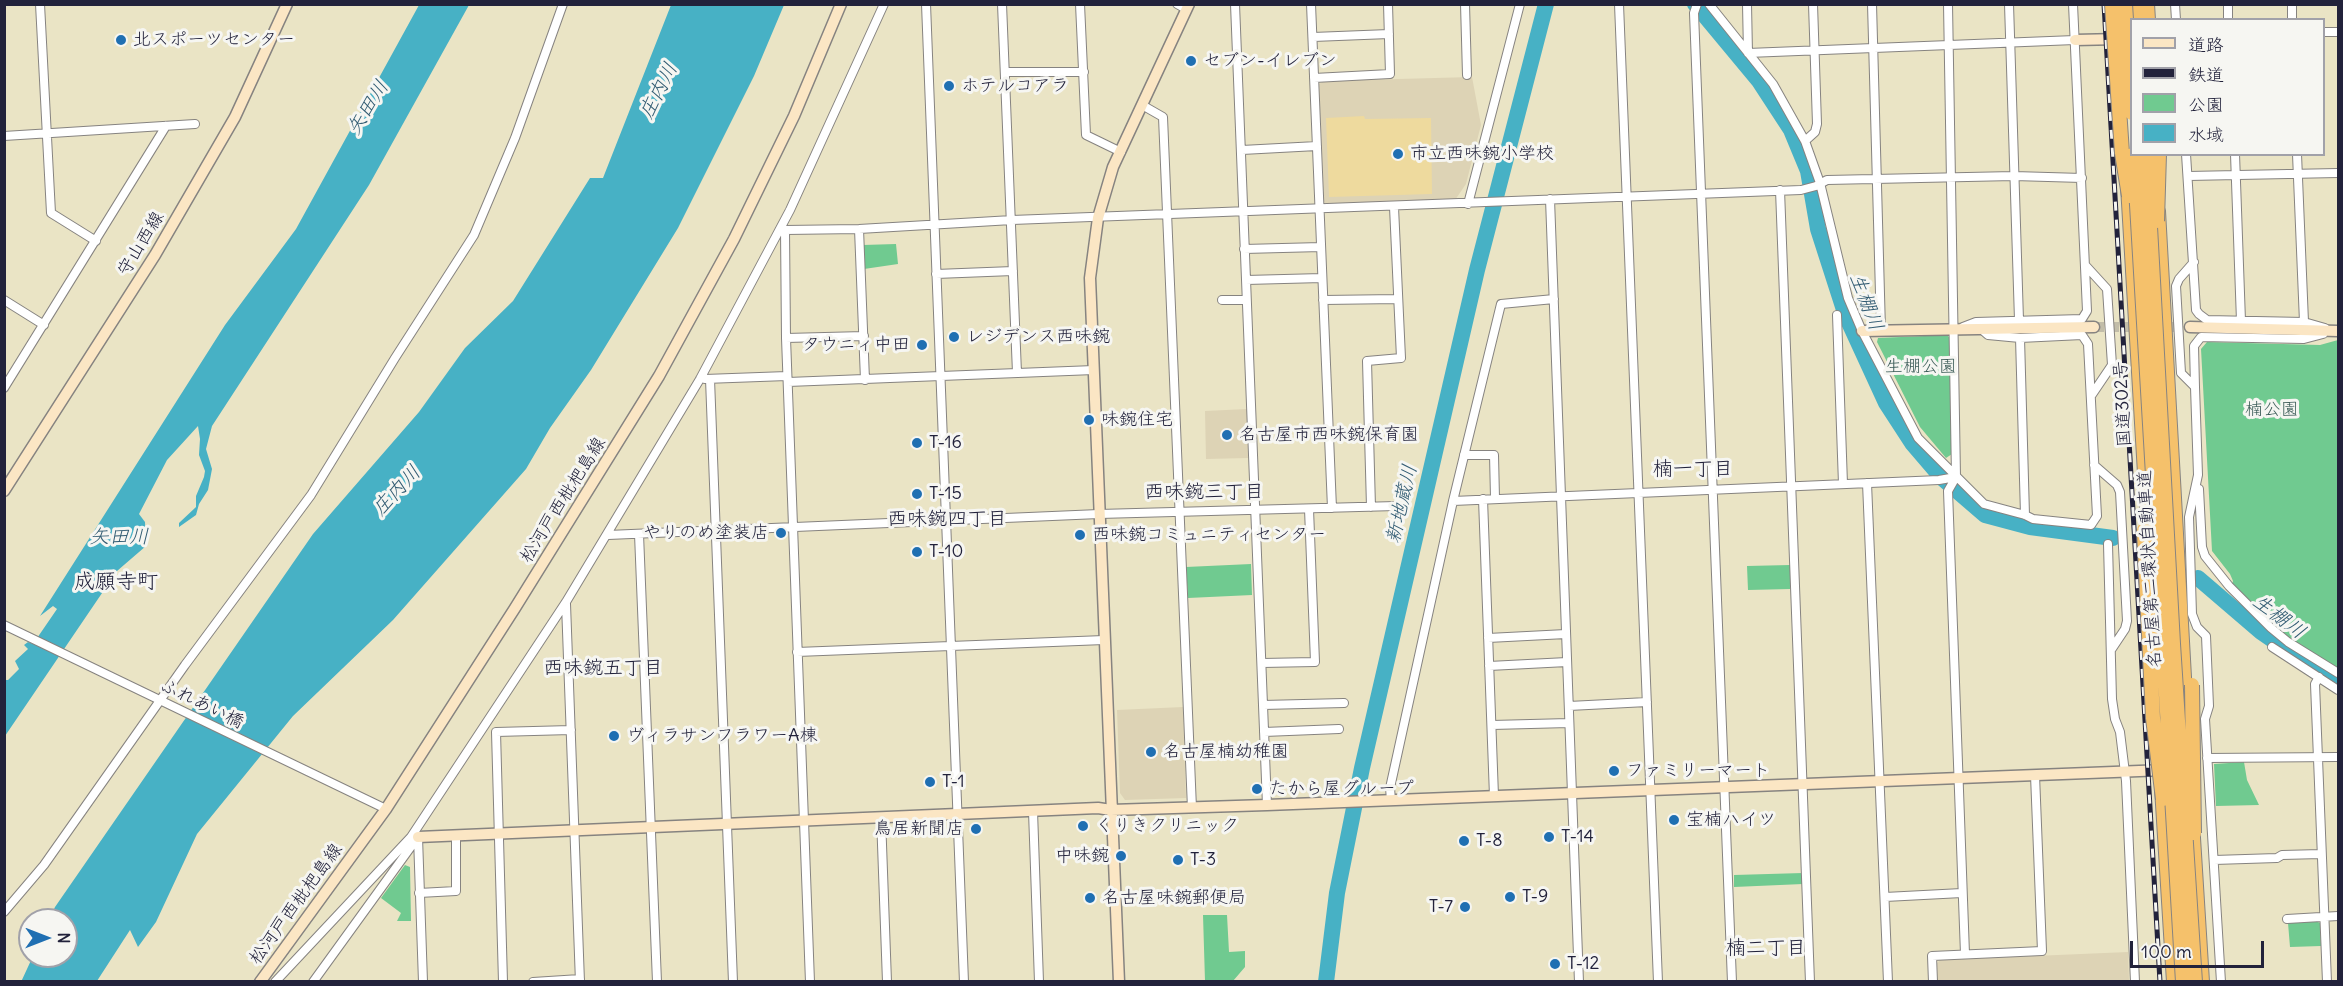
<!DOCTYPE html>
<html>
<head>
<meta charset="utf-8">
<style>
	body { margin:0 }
	#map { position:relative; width:2343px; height:986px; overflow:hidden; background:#eae4c5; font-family:Delius,"Klee One",sans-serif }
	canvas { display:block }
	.frame { position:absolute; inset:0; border:6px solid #22223b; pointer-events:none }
	.legend { position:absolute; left:2130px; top:18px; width:195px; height:138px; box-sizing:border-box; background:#f6f6f2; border:2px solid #a1a1a9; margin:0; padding:8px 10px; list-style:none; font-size:18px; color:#22223b }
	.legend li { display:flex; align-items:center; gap:12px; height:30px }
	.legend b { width:30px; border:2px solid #a1a1a9 }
	.north { position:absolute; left:18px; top:908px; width:60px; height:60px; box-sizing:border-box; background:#f6f6f2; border:2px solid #a1a1a9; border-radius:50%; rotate:90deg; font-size:16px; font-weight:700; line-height:24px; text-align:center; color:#22223b }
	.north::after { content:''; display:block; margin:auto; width:21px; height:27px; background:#1f6fb2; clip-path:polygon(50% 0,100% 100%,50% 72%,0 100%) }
	.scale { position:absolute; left:2130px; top:941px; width:134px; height:27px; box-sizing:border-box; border:3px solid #22223b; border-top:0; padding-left:8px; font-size:18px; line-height:21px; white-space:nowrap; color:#22223b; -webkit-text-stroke:4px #f6f6f2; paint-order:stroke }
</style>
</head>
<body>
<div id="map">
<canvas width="2343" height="986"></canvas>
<div class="frame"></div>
<ul class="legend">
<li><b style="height:8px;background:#fbe6c4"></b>道路</li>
<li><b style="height:8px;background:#22223b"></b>鉄道</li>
<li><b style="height:16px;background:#70ca90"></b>公園</li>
<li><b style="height:16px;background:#47b1c5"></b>水域</li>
</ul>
<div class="north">N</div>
<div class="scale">100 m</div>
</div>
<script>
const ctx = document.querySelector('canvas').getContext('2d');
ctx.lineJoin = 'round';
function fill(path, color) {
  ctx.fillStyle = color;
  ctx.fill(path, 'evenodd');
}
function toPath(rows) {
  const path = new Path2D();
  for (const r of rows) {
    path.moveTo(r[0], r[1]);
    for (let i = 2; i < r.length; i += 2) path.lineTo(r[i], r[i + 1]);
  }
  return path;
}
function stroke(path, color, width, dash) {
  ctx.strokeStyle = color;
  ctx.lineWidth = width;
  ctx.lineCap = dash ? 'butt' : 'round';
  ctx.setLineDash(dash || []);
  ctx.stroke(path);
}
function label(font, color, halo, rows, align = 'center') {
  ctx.font = font + ' Delius,"Klee One",sans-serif';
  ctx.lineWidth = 6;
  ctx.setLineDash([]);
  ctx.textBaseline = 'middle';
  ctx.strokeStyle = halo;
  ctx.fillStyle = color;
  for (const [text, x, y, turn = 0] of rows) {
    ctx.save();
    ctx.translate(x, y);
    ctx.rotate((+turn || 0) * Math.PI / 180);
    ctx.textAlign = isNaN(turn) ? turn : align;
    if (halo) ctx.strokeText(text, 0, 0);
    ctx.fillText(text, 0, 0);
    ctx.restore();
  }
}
fill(toPath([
	[1472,77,1481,125,1466,184,1455,200,1328,206,1324,202,1319,84,1324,81],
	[1247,409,1248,458,1206,459,1205,411],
	[1183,707,1186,798,1125,800,1120,793,1117,710],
	[2128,952,2129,981,1938,981,1937,963,1940,960]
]), '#ddd3b5');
fill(toPath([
	[896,244,898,264,864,269,863,245],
	[1947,335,1949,337,1952,454,1946,458,1920,427,1877,342,1878,338],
	[2338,340,2338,670,2275,631,2231,588,2233,581,2230,574,2212,551,2201,349,2207,342,2320,345],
	[1251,564,1252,595,1188,598,1186,567],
	[1790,565,1790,589,1748,590,1747,566],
	[2244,762,2247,780,2259,805,2216,806,2214,764],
	[405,865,410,867,411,921,397,921,401,913,381,898],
	[1803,873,1803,884,1734,887,1734,875],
	[1203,915,1227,915,1229,952,1245,951,1245,967,1233,981,1205,981],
	[2316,921,2320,923,2321,946,2290,947,2288,923]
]), '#70ca90');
fill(toPath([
	[1364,116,1365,119,1431,118,1432,194,1329,197,1326,118]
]), '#eeda9e');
fill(toPath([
	[419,5,469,5,369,185,212,426,206,449,212,469,208,490,199,504,196,515,179,527,179,523,196,507,196,496,204,477,205,471,199,455,200,439,198,426,167,460,139,514,145,522,146,546,117,571,5,736,5,680,8,680,19,669,15,661,28,649,24,645,28,642,33,644,57,609,53,606,40,616,225,325,296,229],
	[671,5,784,5,754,76,678,228,591,370,550,428,526,469,393,620,293,716,197,834,156,922,138,947,130,930,97,981,21,982,33,956,66,956,66,920,49,920,55,907,313,534,419,412,465,348,513,301,590,178,603,178]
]), '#47b1c5');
stroke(toPath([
	[1695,4,1759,81,1791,130,1808,171,1818,229,1846,316,1886,403,1912,443,1942,478,1985,515,2030,527,2113,538],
	[2198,578,2261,632,2338,685],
	[1326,982,1337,893,1362,768,1477,270,1546,4]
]), '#47b1c5', 16);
stroke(toPath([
	[2094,327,2141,327],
	[2157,327,2190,327]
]), '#c2bda9', 10, [10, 5]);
const street = toPath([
	[40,4,51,213,96,241],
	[926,4,964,982],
	[1002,4,1017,373],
	[1080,4,1086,135,1121,152],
	[1177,4,1186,9],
	[1235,4,1267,805],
	[1311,4,1332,508],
	[1465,4,1467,75],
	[1619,4,1658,982],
	[1697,4,1694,13,1732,982],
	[1709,4,1773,84,1805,141,1820,183,1848,298,1862,331,1918,438,1984,504,2025,515,2033,519,2091,525,2097,516,2088,344,2082,335,2020,338,1988,335,1980,328],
	[1747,4,1748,53,2075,40],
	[1872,4,1881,330],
	[1948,4,1956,477,1948,491,1965,954],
	[2009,4,2019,320],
	[2175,4,2176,20],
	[2228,4,2228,20],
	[2292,4,2292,20],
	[2324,32,2338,32],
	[1313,37,1389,34],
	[1005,72,1084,72],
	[1314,78,1390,74,1388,4],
	[1142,105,1163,117,1192,808],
	[4,136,195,124],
	[1805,141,1815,132,1817,124,1813,4],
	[1242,150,1317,146],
	[2186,154,2196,310,2199,314,2207,320,2304,322,2325,328],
	[2235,154,2241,321],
	[2297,154,2304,322],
	[2188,176,2338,173],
	[1780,190,1810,982],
	[1550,199,1579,982],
	[1468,204,1520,4],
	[859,229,865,380],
	[1244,249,1321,247],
	[2194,262,2179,279,2176,286,2181,373,2195,387,2198,475,2189,517,2192,614,2197,627,2206,636,2209,706,2205,719,2221,982],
	[2086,266,2107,289,2112,365,2091,396],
	[936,274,1013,271],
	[1246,280,1322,278],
	[4,300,44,325],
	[1222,300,1246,300],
	[1323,300,1398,299],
	[1837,315,1843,484],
	[1963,327,1976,322,2082,319,2087,311,2073,4],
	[786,338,864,336],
	[2020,338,2025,515],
	[705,379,787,376],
	[710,379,733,982],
	[788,382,1094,370],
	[2195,387,2194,346,2201,337,2304,339,2323,334],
	[4,388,166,126],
	[1464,455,1494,455,1495,498],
	[2094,465,2117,485,2120,492,2127,621,2125,629,2111,650],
	[1867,483,1888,982],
	[2199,489,2202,547,2205,556,2229,586,2271,628,2288,642,2338,673],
	[1483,499,1494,796],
	[1453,501,1939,480,1956,477],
	[1371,507,1367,361,1401,358,1394,207],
	[639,534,657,982],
	[608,535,1099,514,1396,506],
	[2108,544,2112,699,2115,719,2120,732,2126,781,2135,982],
	[566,604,580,982],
	[4,625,386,809],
	[1488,638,1566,634],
	[2272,647,2338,690],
	[797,652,1104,640],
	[1262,663,1315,662,1309,509],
	[1489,666,1567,662],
	[2319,677,2315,684,2327,982],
	[1263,705,1344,703],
	[1569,706,1647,702],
	[1492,725,1569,723],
	[1264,732,1339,729],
	[2207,758,2338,757],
	[1391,800,1390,788,1453,501,1501,304,1554,299],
	[1033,811,1039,982],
	[881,817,887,982],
	[411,837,566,602,700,379,790,210,884,4],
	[418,837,423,982],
	[2214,860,2277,858,2282,855,2321,854],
	[419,893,456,891,456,836],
	[1885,897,1962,893],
	[4,912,44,865,185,665,311,495,395,358,474,235,515,138,563,4],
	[2287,919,2338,916],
	[275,982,411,837,416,837],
	[313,982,418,837],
	[503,982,496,732,571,730],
	[533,982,580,979],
	[810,982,786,338,785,230,859,229,1012,220,1801,190,1816,186,1827,180,2014,176,2082,178],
	[1933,982,1932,956,2042,951,2035,775]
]);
const secondary = toPath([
	[2075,40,2119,39],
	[2190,327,2338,331],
	[1862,331,2094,327],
	[4,491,155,255,235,117,287,4],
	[418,837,1098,808,1111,810,1267,805,2165,770],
	[260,982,386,809,515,608,659,376,734,239,794,116,841,4],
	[1119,982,1090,278,1098,218,1113,167,1189,4]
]);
const highway = toPath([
	[2136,4,2137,20],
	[2147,4,2148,20],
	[2128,186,2149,541],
	[2158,211,2186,713],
	[2162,788,2174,982],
	[2192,822,2202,982]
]);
stroke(street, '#868380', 10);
stroke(secondary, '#868380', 13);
stroke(highway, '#868380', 16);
stroke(street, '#fff', 8);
stroke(secondary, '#fbe6c4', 10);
stroke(highway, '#f5c16b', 14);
const rail = toPath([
	[2104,4,2160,982]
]);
stroke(rail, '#22223b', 5);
stroke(rail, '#f6f6f2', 3, [9]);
const highwayBridge = toPath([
	[2112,4,2122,153,2129,196],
	[2125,4,2132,113],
	[2134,154,2183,982],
	[2146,154,2173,644,2195,982],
	[2157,221,2159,154],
	[2144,530,2153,718,2163,799],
	[2192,685,2194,833]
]);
stroke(highwayBridge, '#868380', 16, []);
stroke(highwayBridge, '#f5c16b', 14);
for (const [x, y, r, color] of [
	[121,40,6,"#1f6fb2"],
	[1191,61,6,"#1f6fb2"],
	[949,86,6,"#1f6fb2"],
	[1398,154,6,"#1f6fb2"],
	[954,337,6,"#1f6fb2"],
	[922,345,6,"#1f6fb2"],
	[1089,420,6,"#1f6fb2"],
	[1227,435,6,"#1f6fb2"],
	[917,443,6,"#1f6fb2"],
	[917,494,6,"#1f6fb2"],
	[781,533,6,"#1f6fb2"],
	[1080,535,6,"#1f6fb2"],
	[917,552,6,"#1f6fb2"],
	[614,736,6,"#1f6fb2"],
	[1151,752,6,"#1f6fb2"],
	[1614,771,6,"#1f6fb2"],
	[930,782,6,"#1f6fb2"],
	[1257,789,6,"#1f6fb2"],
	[1674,820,6,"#1f6fb2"],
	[1083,826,6,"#1f6fb2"],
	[976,829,6,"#1f6fb2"],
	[1549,837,6,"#1f6fb2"],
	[1464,841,6,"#1f6fb2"],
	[1121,856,6,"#1f6fb2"],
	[1178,860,6,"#1f6fb2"],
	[1510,897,6,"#1f6fb2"],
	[1090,898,6,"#1f6fb2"],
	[1465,907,6,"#1f6fb2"],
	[1555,964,6,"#1f6fb2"]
]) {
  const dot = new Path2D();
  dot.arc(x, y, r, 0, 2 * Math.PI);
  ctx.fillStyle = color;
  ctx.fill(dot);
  stroke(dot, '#f6f6f2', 2);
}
label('18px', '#22223b', '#f6f6f2', [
	["北スポーツセンター",133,40],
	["セブン-イレブン",1203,61],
	["ホテルコアラ",961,86],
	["市立西味鋺小学校",1410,154],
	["レジデンス西味鋺",966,337],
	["タウニィ中田",910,345,"right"],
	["味鋺住宅",1101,420],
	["名古屋市西味鋺保育園",1239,435],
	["T-16",929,443],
	["T-15",929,494],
	["やりのめ塗装店",769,533,"right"],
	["西味鋺コミュニティセンター",1092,535],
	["T-10",929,552],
	["ヴィラサンフラワーA棟",626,736],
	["名古屋楠幼稚園",1163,752],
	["ファミリーマート",1626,771],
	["T-1",942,782],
	["たから屋グループ",1269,789],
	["宝楠ハイツ",1686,820],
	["くりきクリニック",1095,826],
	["鳥居新聞店",964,829,"right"],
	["T-14",1561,837],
	["T-8",1476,841],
	["中味鋺",1109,856,"right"],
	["T-3",1190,860],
	["T-9",1522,897],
	["名古屋味鋺郵便局",1102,898],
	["T-7",1453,907,"right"],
	["T-12",1567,964]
], 'left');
label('18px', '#22223b', '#f6f6f2', [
	["守山西線",141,244,-59],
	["国道302号",2123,404,-93],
	["松河戸西枇杷島線",563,500,-58],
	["名古屋第二環状自動車道",2150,569,-93],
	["ふれあい橋",202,704,26],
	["松河戸西枇杷島線",296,904,-54]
]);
label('18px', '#3d5d59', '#f6f6f2', [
	["生棚公園",1921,367],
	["楠公園",2272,410]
]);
label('italic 20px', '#315b72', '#f6f6f2', [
	["庄内川",659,91,-63],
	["矢田川",368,108,-58],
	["生棚川",1866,302,69],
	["庄内川",397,491,-47],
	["新地蔵川",1402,504,-77],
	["矢田川",119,537],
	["生棚川",2279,617,37]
]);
label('20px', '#22223b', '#f6f6f2', [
	["楠一丁目",1693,469],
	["西味鋺三丁目",1204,492],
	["西味鋺四丁目",947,519],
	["西味鋺五丁目",603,668],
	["楠二丁目",1766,948]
]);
label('21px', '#22223b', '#f6f6f2', [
	["成願寺町",116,582]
]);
</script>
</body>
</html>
